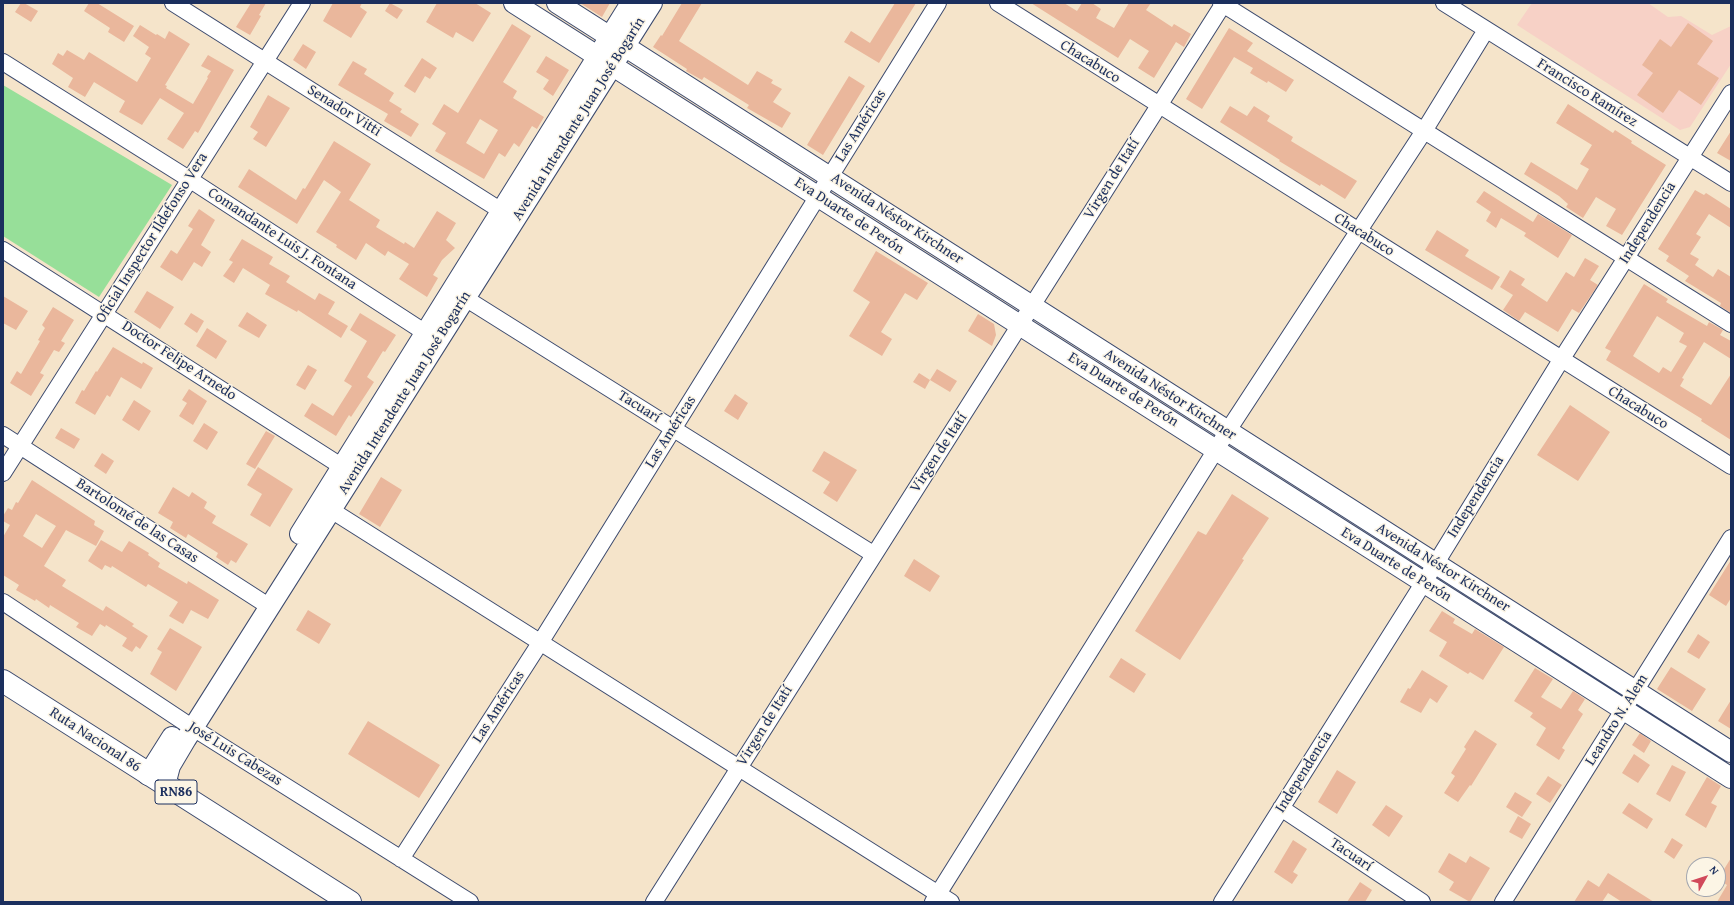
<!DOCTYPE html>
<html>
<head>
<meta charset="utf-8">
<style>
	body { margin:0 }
	#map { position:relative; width:1734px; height:905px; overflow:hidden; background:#f5e4ca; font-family:"Gentium Book Plus",serif }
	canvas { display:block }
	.frame { position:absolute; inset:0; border:4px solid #1b2f5e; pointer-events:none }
	.north { position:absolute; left:1686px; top:857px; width:40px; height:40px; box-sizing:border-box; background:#fcf5e5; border:1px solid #a2a6af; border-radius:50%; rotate:51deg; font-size:11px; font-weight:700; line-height:16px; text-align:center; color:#1b2f5e }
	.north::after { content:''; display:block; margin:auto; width:14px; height:18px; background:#d1495b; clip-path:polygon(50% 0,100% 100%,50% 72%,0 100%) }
</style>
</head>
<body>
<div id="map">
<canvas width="1734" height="905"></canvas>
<div class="frame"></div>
<div class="north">N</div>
</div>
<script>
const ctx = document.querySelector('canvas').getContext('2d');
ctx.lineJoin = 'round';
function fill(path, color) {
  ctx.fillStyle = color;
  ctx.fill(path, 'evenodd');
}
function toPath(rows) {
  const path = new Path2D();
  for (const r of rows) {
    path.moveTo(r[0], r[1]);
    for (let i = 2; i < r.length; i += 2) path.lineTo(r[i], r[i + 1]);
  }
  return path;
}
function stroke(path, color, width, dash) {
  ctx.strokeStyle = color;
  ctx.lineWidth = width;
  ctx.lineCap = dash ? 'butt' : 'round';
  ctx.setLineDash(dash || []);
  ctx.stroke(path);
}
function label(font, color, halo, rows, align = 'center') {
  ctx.font = font + ' "Gentium Book Plus",serif';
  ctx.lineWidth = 3;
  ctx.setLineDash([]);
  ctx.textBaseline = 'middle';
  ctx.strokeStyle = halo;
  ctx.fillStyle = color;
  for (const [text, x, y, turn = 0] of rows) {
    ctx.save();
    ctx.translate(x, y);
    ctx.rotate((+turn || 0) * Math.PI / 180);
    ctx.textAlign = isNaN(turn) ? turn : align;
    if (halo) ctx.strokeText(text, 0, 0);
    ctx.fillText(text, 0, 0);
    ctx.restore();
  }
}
fill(toPath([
	[1532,3,1648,3,1668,17,1681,16,1712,35,1731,26,1731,64,1690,127,1680,130,1517,25]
]), '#f7d1c6');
fill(toPath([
	[3,85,172,185,99,297,3,236]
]), '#97df99');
fill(toPath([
	[21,3,24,3,38,11,31,22,15,12],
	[89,3,97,3,134,26,124,42,108,32,110,28,84,11],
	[251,3,266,3,259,15,261,16,250,35,236,27],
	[333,3,362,3,360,7,367,12,351,38,323,21],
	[390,3,403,10,397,19,385,11],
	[437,3,475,3,491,13,473,42,456,32,453,38,426,22],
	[580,3,610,3,602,17],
	[682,3,702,3,679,41,748,85,757,71,773,80,771,83,782,89,773,102,791,113,782,128,747,108,749,105,728,92,704,77,702,80,686,71,687,69,653,47,661,35,662,36],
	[895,3,916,3,879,63,844,42,851,31,870,43],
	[1031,3,1064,3,1077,11,1082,3,1092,3,1101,9,1096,18,1114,28,1129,3,1151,3,1146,10,1172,27,1174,24,1191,34,1184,47,1176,42,1154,78,1138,68,1149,51,1130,39,1118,58],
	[1688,23,1713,41,1697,64,1719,78,1701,105,1679,90,1663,113,1637,95,1653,73,1642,65,1660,39,1671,47],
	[512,24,531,36,503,82,517,91,513,98,544,117,537,129,532,126,519,147,514,143,505,157,499,153,484,179,435,151,446,133,432,124,444,104,458,113],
	[480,119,498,130,484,154,466,143],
	[140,25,156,35,157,34,165,39,169,31,190,44,165,85,167,86,166,88,193,104,208,78,207,77,211,71,201,66,208,55,234,70,198,133,195,131,183,149,167,139,184,113,160,98,142,125,119,112,125,101,94,82,85,97,68,87,73,78,52,64,58,53,63,56,67,50,84,60,89,52,137,82,151,58,145,54,149,47,133,36],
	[1229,28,1253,43,1247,51,1294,80,1286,92,1268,81,1267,83,1250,73,1253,68,1234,57,1202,109,1186,99],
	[303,44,316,52,306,69,293,60],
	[546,56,569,70,553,96,543,89,549,80,536,72],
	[422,58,437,68,430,79,425,76,415,93,404,86],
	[353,61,367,69,364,74,394,93,389,101,402,109,400,112,419,124,411,137,384,121,388,114,338,85],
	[849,76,865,86,823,155,807,145],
	[268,95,290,108,266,147,253,139,258,132,250,127],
	[1568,104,1613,133,1615,130,1632,141,1631,143,1666,165,1622,235,1606,226,1616,209,1596,197,1583,218,1566,207,1568,204,1559,196,1524,174,1531,162,1577,190,1589,169,1580,164,1592,145,1556,123],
	[1230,106,1247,116,1254,106,1270,116,1267,121,1293,137,1291,141,1357,181,1345,199,1321,184,1320,186,1279,161,1280,160,1220,122],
	[1731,131,1731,161,1717,153],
	[334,141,371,164,349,200,380,220,376,227,404,244,405,242,414,248,437,211,456,223,446,240,455,248,442,260,433,275,438,278,427,297,399,279,409,264,388,251,385,256,366,243,356,260,336,247,337,245,316,232,341,192,324,180,297,224,238,187,249,169,296,200,303,188,305,189],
	[1695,190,1704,195,1706,193,1731,209,1731,228,1709,214,1696,234,1701,237,1690,254,1699,259,1695,265,1713,277,1718,269,1731,277,1731,313,1720,306,1721,303,1685,281,1689,276,1666,261,1669,256,1658,249],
	[1484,191,1533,222,1538,214,1572,235,1558,258,1524,236,1526,233,1501,218,1496,228,1486,221,1491,212,1476,202],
	[199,209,215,220,201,245,211,252,202,267,194,262,182,281,160,267,171,250,177,254,193,229,188,226],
	[1437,230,1469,250,1465,256,1500,277,1492,290,1425,250],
	[242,239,273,257,269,264,290,276,286,282,315,300,319,293,335,302,328,314,348,326,341,338,298,310,297,312,265,294,270,285,243,268,234,283,223,276,233,262,229,260],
	[876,251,928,283,917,300,905,293,881,332,892,339,882,356,849,336,870,302,853,291],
	[1585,258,1599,266,1590,280,1598,285,1579,313,1572,309,1558,332,1525,312,1519,321,1503,310,1513,295,1500,287,1510,270,1525,279,1521,285,1547,302,1566,272,1574,277],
	[1644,284,1668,299,1666,302,1707,326,1709,322,1723,330,1720,335,1731,341,1731,359,1704,342,1682,378,1684,379,1680,386,1711,405,1731,374,1731,440,1701,421,1702,419,1606,360,1611,351,1605,348],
	[1657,316,1684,333,1679,342,1687,346,1671,372,1663,367,1659,373,1633,356],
	[147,291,174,307,160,329,134,312],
	[3,296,28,311,16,330,3,323],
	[53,307,74,320,61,341,65,343,59,352,54,350,40,373,44,375,31,396,10,383,17,371,21,374,40,341,38,340,45,328,42,325],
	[247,312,267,325,259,338,238,326],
	[191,313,204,321,197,333,184,324],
	[360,313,396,335,385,352,383,351,367,377,374,382,351,417,349,415,336,436,304,416,312,403,333,416,352,386,344,381,367,341,350,330],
	[978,314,994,324,996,335,992,346,968,331],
	[207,328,227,341,216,359,196,346],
	[113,347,142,364,143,362,153,368,141,389,121,377,110,397,107,395,95,415,75,403,82,390,84,391,96,371,97,372],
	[308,365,317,370,305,390,296,385],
	[937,369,957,381,950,392,930,380],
	[919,373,930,380,925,389,913,382],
	[189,389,207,401,193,425,179,416,187,403,182,400],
	[735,394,748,403,738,420,724,411],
	[134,400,151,411,139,431,122,420],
	[1570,405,1610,432,1578,481,1537,455],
	[204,423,218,432,207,450,193,441],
	[61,428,80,439,74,449,55,438],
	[266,431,275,436,255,469,246,464],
	[824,451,857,470,837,502,823,493,830,482,812,471],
	[102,453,114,461,106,474,94,466],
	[258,467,293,489,270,527,250,515,262,494,247,485],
	[381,477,402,490,380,527,359,514],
	[32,480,95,521,94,525,104,531,96,546,66,530,44,566,66,580,62,586,103,611,106,606,134,624,132,626,148,636,140,649,136,646,132,652,122,646,127,638,106,625,105,627,100,624,92,636,76,627,79,623,50,605,49,608,36,599,35,601,16,590,19,585,3,575,3,537,10,525,3,521,3,516,8,508,12,510,16,502,18,503],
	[36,514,56,526,42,548,23,536],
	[173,487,189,497,192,492,207,502,204,508,216,516,212,523,248,544,236,563,231,560,228,565,216,557,218,553,188,534,186,538,170,528,173,522,158,513],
	[1232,494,1269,518,1242,559,1244,560,1180,660,1135,631,1198,531,1206,535],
	[101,540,122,552,129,541,149,553,148,555,160,563,158,567,187,584,188,581,219,600,208,619,191,610,183,624,169,616,178,602,148,584,146,587,112,566,111,568,105,565,102,570,88,561],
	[914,559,940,576,930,592,904,576],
	[1731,560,1731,598,1726,606,1709,595],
	[308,610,331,624,319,644,296,630],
	[1442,611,1455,619,1453,623,1472,634,1475,629,1504,647,1483,680,1470,672,1468,674,1439,656,1447,642,1429,631],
	[170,628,202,647,176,691,150,674,162,652,157,649],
	[1698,634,1710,642,1699,659,1687,652],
	[1121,658,1146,674,1134,693,1109,677],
	[1671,667,1706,689,1692,711,1657,689],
	[1535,668,1553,679,1541,697,1561,709,1573,691,1585,699,1578,710,1583,714,1562,748,1565,750,1559,760,1536,745,1546,728,1530,717,1533,713,1514,701],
	[1422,670,1448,686,1437,703,1430,698,1421,713,1400,702,1408,688,1410,689],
	[1731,700,1731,729,1718,721],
	[368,721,440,765,419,798,348,754],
	[1475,730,1497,744,1471,786,1470,785,1458,802,1444,793,1455,776,1451,773,1466,749,1464,747],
	[1640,733,1651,741,1644,753,1632,745],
	[1634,754,1650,765,1638,783,1622,773],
	[1672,765,1686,772,1670,802,1656,794],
	[1337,770,1356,782,1337,814,1318,802],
	[1548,776,1562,785,1550,803,1536,794],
	[1707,777,1721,786,1711,803,1717,806,1706,828,1685,815],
	[1515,792,1532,802,1522,817,1506,807],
	[1629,803,1653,819,1647,829,1622,813],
	[1386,805,1403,816,1389,837,1372,825],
	[1518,816,1531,824,1522,839,1509,832],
	[1672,838,1683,845,1674,859,1664,852],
	[1293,840,1307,849,1293,872,1298,875,1292,884,1274,872],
	[1449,853,1466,863,1470,856,1490,868,1470,902,1449,890,1454,882,1438,872],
	[1731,858,1731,902,1717,902,1727,885,1718,879],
	[1608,873,1654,902,1622,902,1608,893,1602,902,1574,902,1588,880,1599,887],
	[1360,882,1372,890,1365,902,1347,902]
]), '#eab79c');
const minor = toPath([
	[173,3,511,217],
	[998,3,1731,466],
	[1221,3,1731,324],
	[1444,3,1731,183],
	[3,62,189,179,435,339],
	[3,250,352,473],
	[465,298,873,554],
	[3,435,270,607],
	[3,473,302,3],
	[331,510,951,902],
	[3,602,193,728,470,902],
	[1281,808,1422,902],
	[401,859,540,643,938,3],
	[654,902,1224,3],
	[933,902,1227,432,1424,131,1486,30],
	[1222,902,1436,563,1561,360,1731,93],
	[1503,902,1731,538]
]);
const tertiary = toPath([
	[514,3,1731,778],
	[557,3,1731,752],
	[300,534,631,3],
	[148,775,172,737],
	[165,785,170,766,186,739,652,3]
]);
const primary = toPath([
	[3,681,350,902]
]);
stroke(minor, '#3c4a6e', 18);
stroke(tertiary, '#3c4a6e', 22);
stroke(primary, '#3c4a6e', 24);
stroke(minor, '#fff', 16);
stroke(tertiary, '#fff', 20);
stroke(primary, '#fff', 22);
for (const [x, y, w] of [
	[176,792,42]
]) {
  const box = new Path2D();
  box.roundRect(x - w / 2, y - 12, w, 24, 3);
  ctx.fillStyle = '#fcf5e5';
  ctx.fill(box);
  stroke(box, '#1b2f5e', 1);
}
label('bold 14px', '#1b2f5e', null, [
	["RN86",176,792]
]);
label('15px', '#1b2f5e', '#fcf5e5', [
	["Chacabuco",1090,62,32],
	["Francisco Ramírez",1587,93,32],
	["Senador Vitti",344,111,32],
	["Avenida Intendente Juan José Bogarín",579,119,-58],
	["Las Américas",861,126,-58],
	["Virgen de Itatí",1112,179,-58],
	["Eva Duarte de Perón",849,216,33],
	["Avenida Néstor Kirchner",897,219,33],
	["Independencia",1648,223,-58],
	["Chacabuco",1364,235,32],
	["Oficial Inspector Ildefonso Vera",152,238,-58],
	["Comandante Luis J. Fontana",282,239,33],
	["Doctor Felipe Arnedo",179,361,33],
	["Eva Duarte de Perón",1123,390,32],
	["Avenida Intendente Juan José Bogarín",405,393,-58],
	["Avenida Néstor Kirchner",1170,395,33],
	["Tacuarí",639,407,32],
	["Chacabuco",1638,408,32],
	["Las Américas",671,432,-58],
	["Virgen de Itatí",939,453,-57],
	["Independencia",1476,497,-58],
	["Bartolomé de las Casas",137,521,33],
	["Eva Duarte de Perón",1396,565,32],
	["Avenida Néstor Kirchner",1443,568,32],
	["Las Américas",499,707,-57],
	["Leandro N. Alem",1617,720,-58],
	["Virgen de Itatí",765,726,-58],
	["Ruta Nacional 86",95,740,33],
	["José Luis Cabezas",235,754,32],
	["Independencia",1304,772,-58],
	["Tacuarí",1351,855,34]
]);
</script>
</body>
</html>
